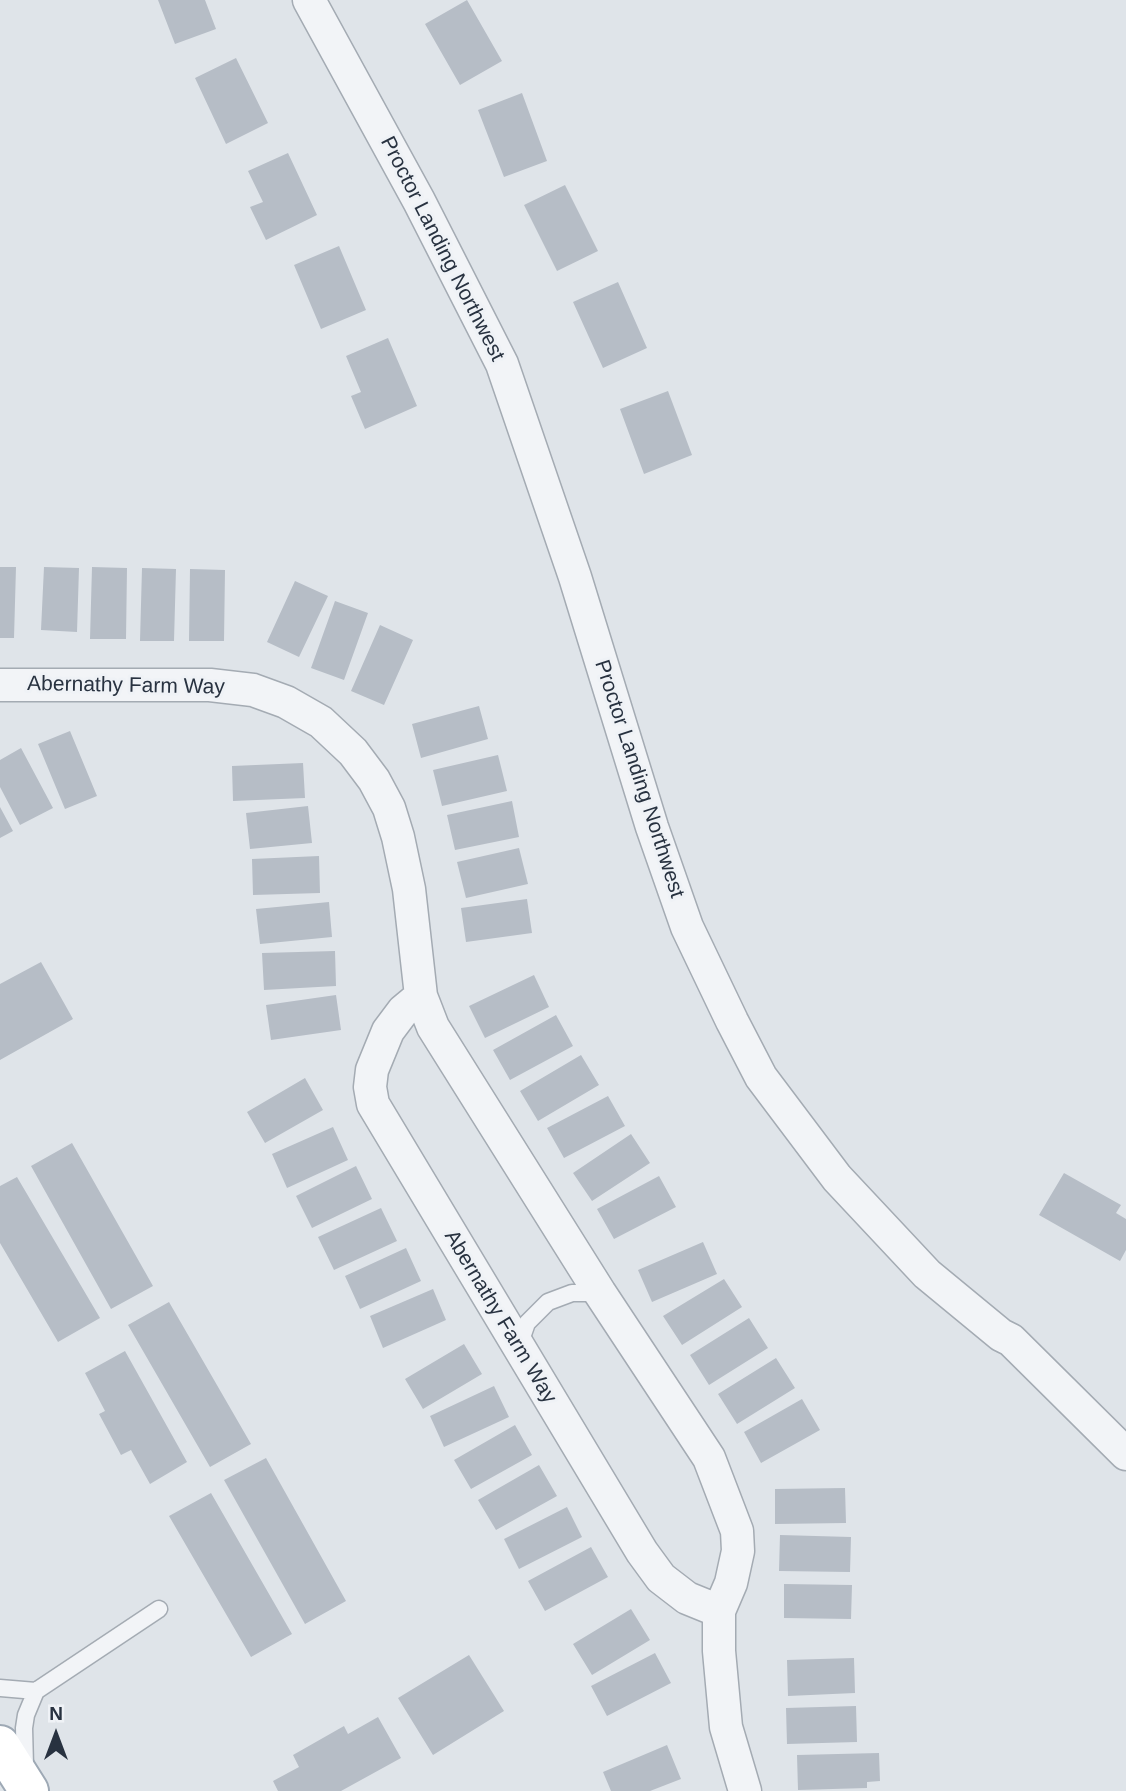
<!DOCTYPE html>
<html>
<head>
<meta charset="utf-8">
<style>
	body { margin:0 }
	#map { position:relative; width:1126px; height:1791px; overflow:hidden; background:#dfe4e9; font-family:Helvetica,sans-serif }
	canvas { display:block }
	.north { position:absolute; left:21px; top:1700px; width:70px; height:70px; -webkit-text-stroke:5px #eff2f6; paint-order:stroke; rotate:0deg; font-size:19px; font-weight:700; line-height:28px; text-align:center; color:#283240 }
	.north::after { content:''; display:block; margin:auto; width:24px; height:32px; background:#283240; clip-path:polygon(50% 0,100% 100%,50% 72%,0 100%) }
</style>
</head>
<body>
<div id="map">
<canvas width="1126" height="1791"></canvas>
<div class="north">N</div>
</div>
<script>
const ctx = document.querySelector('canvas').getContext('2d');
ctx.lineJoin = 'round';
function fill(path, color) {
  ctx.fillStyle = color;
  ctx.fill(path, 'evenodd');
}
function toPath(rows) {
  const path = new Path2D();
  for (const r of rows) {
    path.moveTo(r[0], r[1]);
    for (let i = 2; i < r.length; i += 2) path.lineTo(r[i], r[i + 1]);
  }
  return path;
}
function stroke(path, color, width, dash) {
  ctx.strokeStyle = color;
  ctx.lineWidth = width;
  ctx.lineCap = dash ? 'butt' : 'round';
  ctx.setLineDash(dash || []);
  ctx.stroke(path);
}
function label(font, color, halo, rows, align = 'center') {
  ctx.font = font + ' Helvetica,sans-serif';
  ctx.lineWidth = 6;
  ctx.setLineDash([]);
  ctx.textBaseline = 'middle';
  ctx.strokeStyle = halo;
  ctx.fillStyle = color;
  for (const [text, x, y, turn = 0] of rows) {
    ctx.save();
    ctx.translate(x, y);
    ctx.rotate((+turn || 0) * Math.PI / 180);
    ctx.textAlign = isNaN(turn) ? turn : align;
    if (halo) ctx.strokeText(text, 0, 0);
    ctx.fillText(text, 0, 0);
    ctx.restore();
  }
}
fill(toPath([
	[158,0,205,0,216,29,175,44],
	[467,0,502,61,460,85,425,24],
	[236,58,268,123,226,144,195,78],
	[522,93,547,161,504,177,478,110],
	[288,153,317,215,266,240,250,207,263,202,248,171],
	[565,185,598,251,557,271,524,205],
	[339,246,366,310,321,329,294,265],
	[618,282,647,348,603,368,573,302],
	[388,338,417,406,365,429,351,396,361,392,346,356],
	[668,391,692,455,644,474,620,409],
	[0,567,16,567,14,638,0,638],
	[44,567,79,568,77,632,41,630],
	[92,567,127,568,126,639,90,639],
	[142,568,176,569,174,641,140,641],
	[190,569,225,570,224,641,189,641],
	[295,581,328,596,299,657,267,642],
	[335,601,368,613,344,680,311,668],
	[380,625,413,640,384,705,351,691],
	[479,706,488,739,421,758,412,724],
	[70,731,97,796,65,809,38,744],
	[21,748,53,808,20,825,0,787,0,760],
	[498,755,507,791,442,806,433,770],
	[303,763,305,798,233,801,232,766],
	[512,801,519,837,455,850,447,815],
	[308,806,312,843,250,849,246,813],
	[0,807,13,831,0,838],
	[519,848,528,884,466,898,457,862],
	[319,856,320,893,253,895,252,859],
	[527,899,532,933,466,942,461,908],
	[329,902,332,937,260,944,256,909],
	[335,951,336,986,264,990,262,953],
	[41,962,73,1019,0,1060,0,984],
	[534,975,549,1007,485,1038,469,1006],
	[336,995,341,1030,271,1040,266,1005],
	[556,1015,573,1046,510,1080,493,1050],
	[581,1055,599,1085,538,1121,520,1091],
	[305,1078,323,1110,265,1143,247,1112],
	[608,1096,625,1126,564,1158,547,1128],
	[333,1127,348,1160,287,1188,272,1154],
	[631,1134,650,1163,592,1201,573,1173],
	[72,1143,153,1286,111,1309,31,1166],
	[356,1166,372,1199,312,1228,296,1196],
	[1064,1173,1121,1205,1116,1213,1126,1219,1126,1250,1120,1261,1039,1215],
	[659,1176,676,1207,614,1239,597,1209],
	[17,1177,100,1318,58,1342,0,1243,0,1186],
	[381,1208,397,1241,334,1270,318,1237],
	[703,1242,717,1274,652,1302,638,1270],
	[406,1248,421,1281,360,1309,345,1276],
	[724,1279,742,1307,682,1345,663,1316],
	[433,1289,446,1320,383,1348,370,1316],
	[169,1302,251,1444,210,1467,128,1325],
	[749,1318,768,1348,709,1385,690,1355],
	[464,1344,482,1374,423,1409,405,1379],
	[125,1351,187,1462,150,1484,131,1450,121,1455,99,1414,105,1411,85,1373],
	[776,1358,795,1388,737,1424,718,1394],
	[494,1386,509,1417,444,1447,430,1416],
	[802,1399,820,1430,761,1463,744,1432],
	[515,1425,532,1455,471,1489,454,1460],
	[266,1458,346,1601,305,1624,224,1480],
	[539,1465,557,1496,496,1530,478,1500],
	[845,1488,846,1523,775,1524,775,1489],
	[211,1493,292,1634,251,1657,169,1516],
	[567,1507,582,1537,519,1569,504,1539],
	[780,1535,851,1537,850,1572,779,1571],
	[591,1547,608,1577,545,1611,528,1581],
	[784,1584,852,1585,851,1619,784,1618],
	[631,1609,650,1640,592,1675,573,1644],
	[655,1653,671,1683,607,1716,591,1686],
	[469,1655,504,1711,433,1755,398,1698],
	[854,1658,855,1693,788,1696,787,1660],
	[856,1706,857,1742,787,1744,786,1708],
	[378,1717,401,1758,341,1791,278,1791,273,1781,299,1767,293,1755,344,1726,348,1734],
	[667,1745,681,1779,650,1791,611,1791,603,1772],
	[879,1753,880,1781,867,1782,867,1788,798,1790,797,1755]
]), '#b6bdc6');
const lane = toPath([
	[519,1346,527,1323,548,1302,572,1293,600,1293],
	[0,1688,36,1691,26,1715,24,1728,25,1766],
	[36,1691,159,1609]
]);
const street = toPath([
	[309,0,419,201,502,364,575,577,652,827,687,927,732,1021,761,1077,837,1178,927,1274,1001,1335,1011,1340,1126,1454],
	[0,685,210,685,253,690,286,702,321,722,353,752,374,780,389,808,398,837,409,889,421,996,433,1027,600,1293,709,1458,737,1531,738,1551,731,1583,719,1611,719,1651,726,1727,745,1791],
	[421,996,403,1011,388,1031,372,1070,370,1087,373,1104,642,1552,661,1578,687,1598,719,1611]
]);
const primary = toPath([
	[0,1745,29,1791]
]);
stroke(lane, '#a4abb3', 19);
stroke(street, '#a4abb3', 35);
stroke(primary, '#9ea9b5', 42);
stroke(lane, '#f2f4f7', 16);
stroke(street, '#f2f4f7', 32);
stroke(primary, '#fff', 38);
label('21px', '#283240', '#eff2f6', [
	["Proctor Landing Northwest",442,249,63],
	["Abernathy Farm Way",126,686,1],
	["Proctor Landing Northwest",639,779,72],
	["Abernathy Farm Way",500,1317,59]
]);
</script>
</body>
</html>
